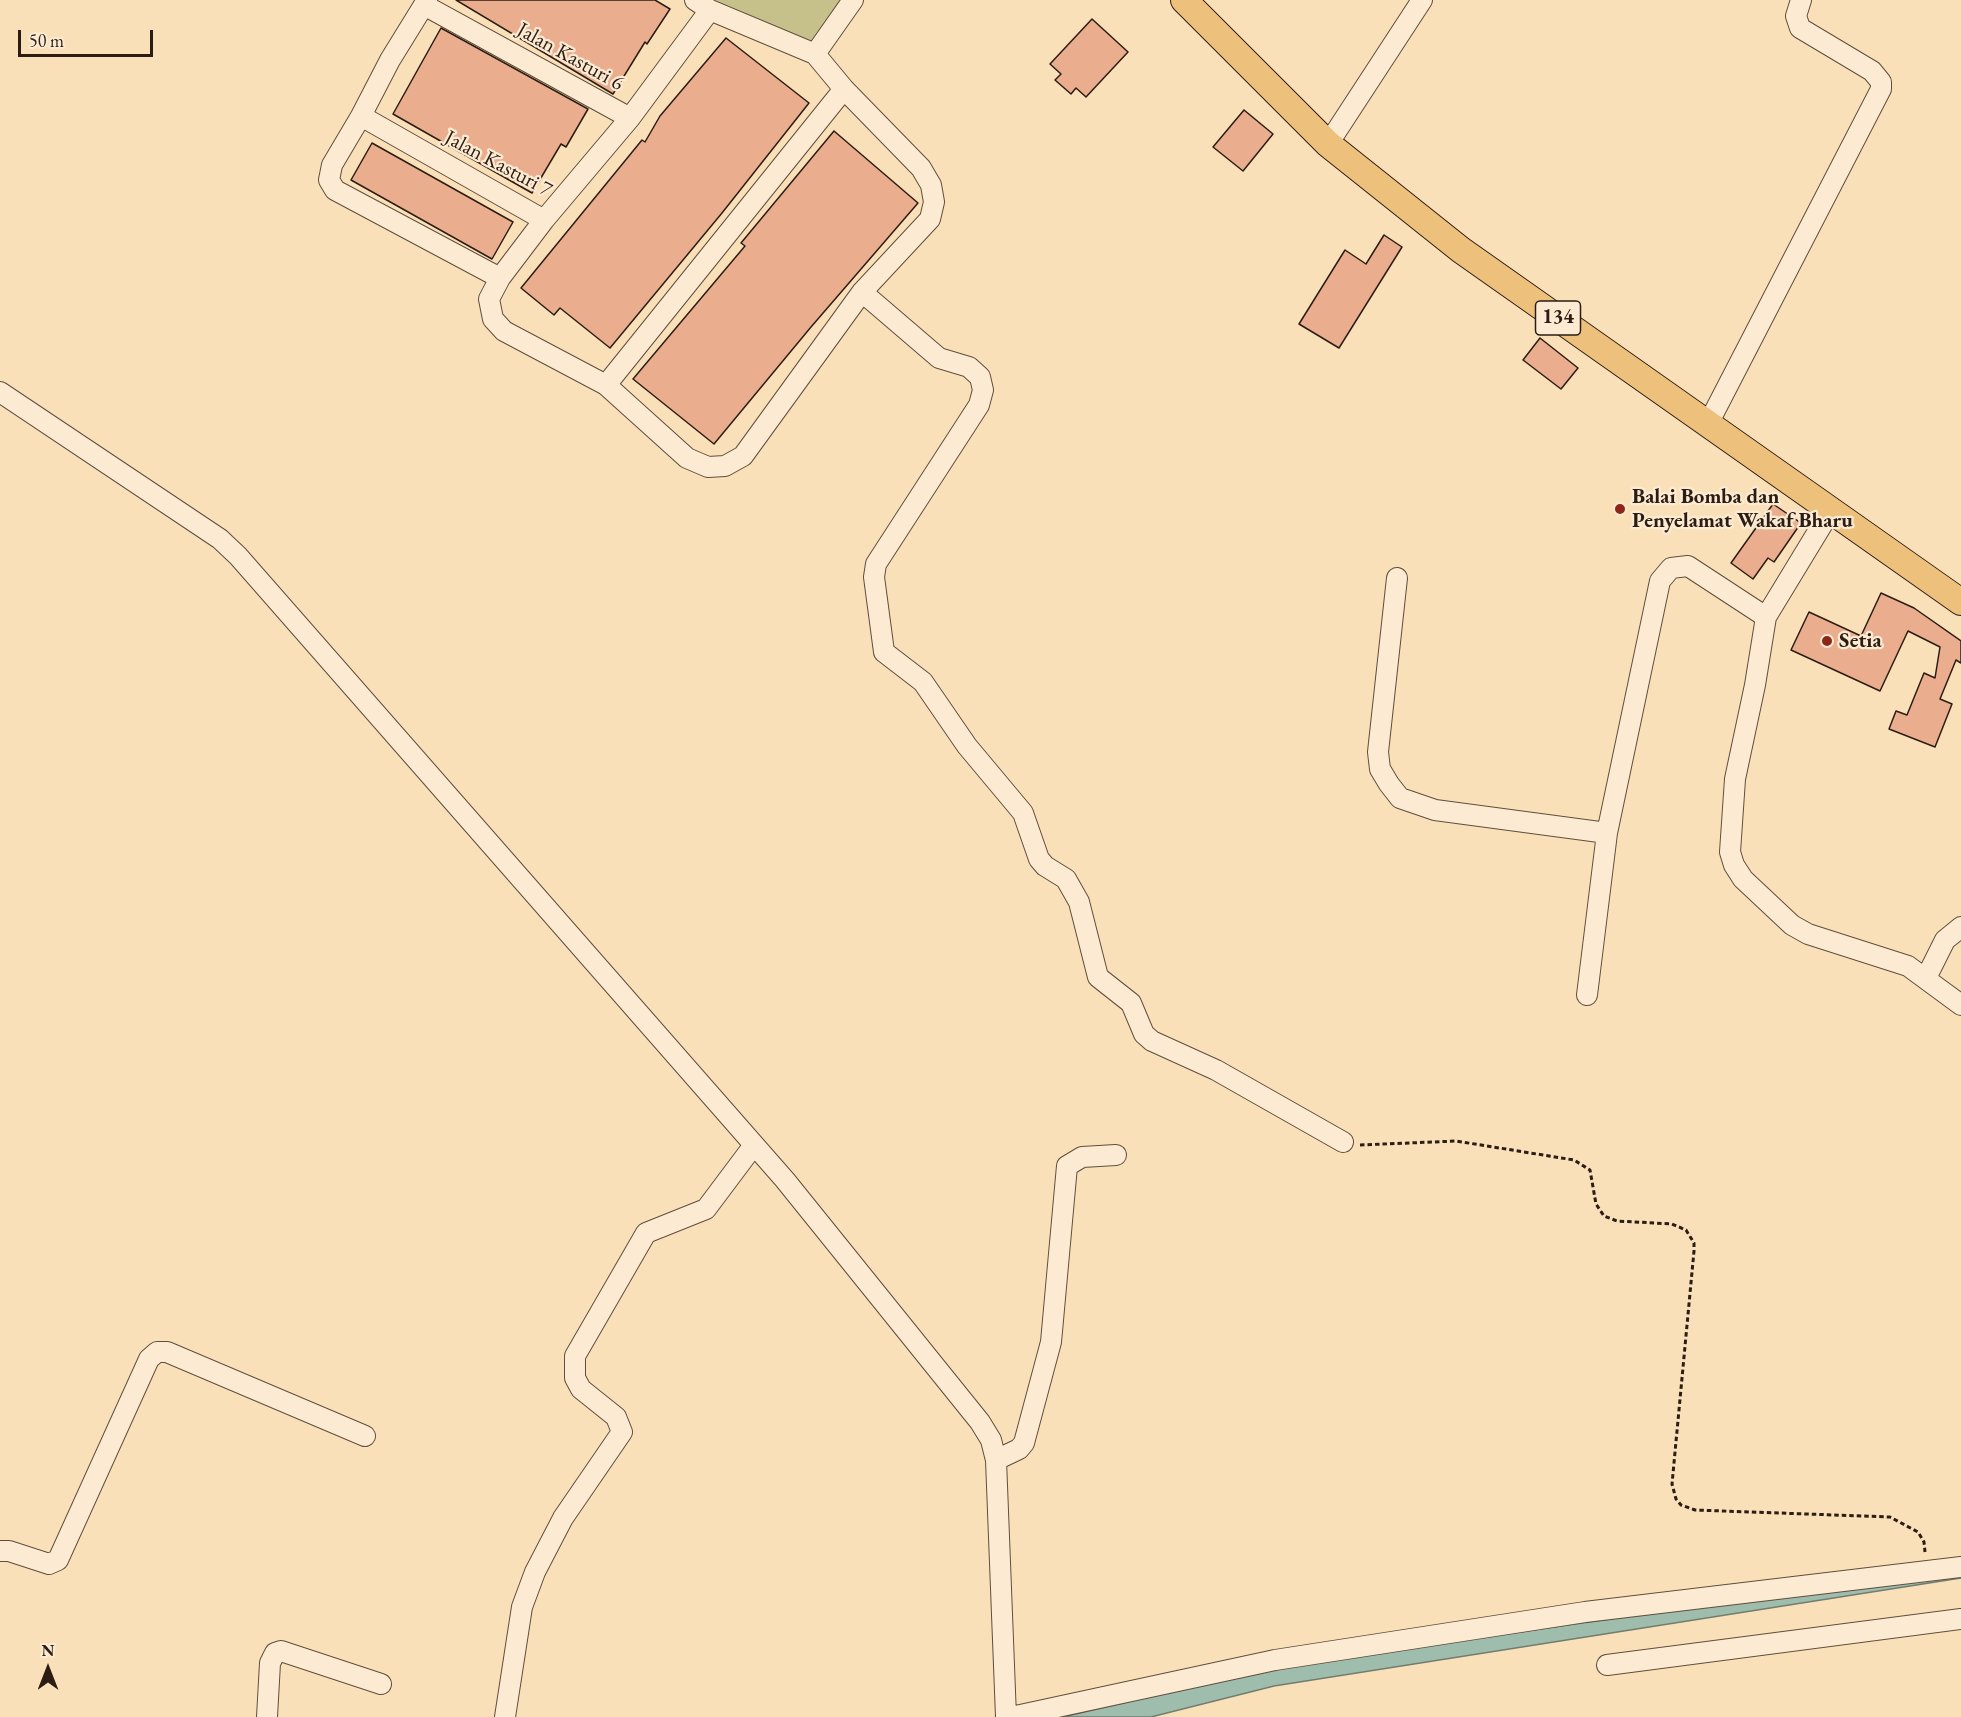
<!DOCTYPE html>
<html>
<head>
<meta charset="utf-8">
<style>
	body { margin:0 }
	#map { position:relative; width:1961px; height:1717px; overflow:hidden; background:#fae0b9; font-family:"EB Garamond",serif }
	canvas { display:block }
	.north { position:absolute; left:18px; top:1639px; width:60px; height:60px; -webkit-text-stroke:4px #fcebd2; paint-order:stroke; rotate:0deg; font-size:16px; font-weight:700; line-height:24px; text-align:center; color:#2c1d14 }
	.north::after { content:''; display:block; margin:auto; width:21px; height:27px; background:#2c1d14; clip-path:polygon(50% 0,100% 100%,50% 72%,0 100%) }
	.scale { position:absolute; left:18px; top:30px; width:135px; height:27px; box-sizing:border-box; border:3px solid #2c1d14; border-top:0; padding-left:8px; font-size:18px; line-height:21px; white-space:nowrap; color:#2c1d14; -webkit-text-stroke:4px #fcebd2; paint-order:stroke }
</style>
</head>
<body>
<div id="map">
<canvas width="1961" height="1717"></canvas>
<div class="north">N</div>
<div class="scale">50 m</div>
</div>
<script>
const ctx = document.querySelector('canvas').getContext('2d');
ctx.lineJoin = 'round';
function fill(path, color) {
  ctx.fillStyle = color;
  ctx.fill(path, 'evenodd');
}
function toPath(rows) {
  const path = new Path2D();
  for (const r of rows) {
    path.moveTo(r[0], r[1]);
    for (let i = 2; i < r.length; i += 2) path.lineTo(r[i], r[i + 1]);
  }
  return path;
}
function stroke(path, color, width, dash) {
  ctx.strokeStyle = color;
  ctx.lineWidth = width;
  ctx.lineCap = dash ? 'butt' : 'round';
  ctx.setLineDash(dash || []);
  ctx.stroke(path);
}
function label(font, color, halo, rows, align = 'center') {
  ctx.font = font + ' "EB Garamond",serif';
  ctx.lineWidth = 4.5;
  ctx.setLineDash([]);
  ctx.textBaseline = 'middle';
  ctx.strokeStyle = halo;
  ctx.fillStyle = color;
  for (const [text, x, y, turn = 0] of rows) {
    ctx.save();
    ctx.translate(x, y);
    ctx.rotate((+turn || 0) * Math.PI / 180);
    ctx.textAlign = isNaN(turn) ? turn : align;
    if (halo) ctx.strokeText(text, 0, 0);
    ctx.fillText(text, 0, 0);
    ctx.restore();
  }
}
fill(toPath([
	[695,0,853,0,815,54]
]), '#c6c08a');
const water = toPath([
	[1961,1569,1961,1578,1274,1686,1151,1717,1063,1717,1281,1666,1961,1569]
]);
fill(water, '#9ebdad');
stroke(water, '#707d70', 1.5);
const building = toPath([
	[456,0,655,0,670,9,647,44,645,42,613,94,456,0],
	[1092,19,1128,52,1086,97,1076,88,1071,94,1055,80,1061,74,1050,64,1092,19],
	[441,28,588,109,566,147,561,144,532,193,393,114,441,28],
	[726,38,809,103,722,213,610,348,560,308,554,315,521,288,642,140,645,142,660,116,726,38],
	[1244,110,1273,134,1243,171,1213,147,1244,110],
	[834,131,918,203,811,327,714,444,633,379,745,246,741,243,834,131],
	[372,143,513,222,492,259,351,180,372,143],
	[1384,235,1402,247,1339,348,1299,324,1345,250,1366,264,1384,235],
	[1540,338,1578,368,1561,389,1523,360,1540,338],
	[1773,504,1801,523,1774,562,1768,558,1753,579,1731,563,1773,504],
	[1881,593,1914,608,1961,641,1961,663,1956,660,1940,699,1952,704,1935,747,1889,729,1896,711,1907,715,1924,673,1935,678,1940,647,1908,631,1880,691,1791,650,1809,612,1861,636,1881,593]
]);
fill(building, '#eaae8e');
stroke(building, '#2c1d14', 1.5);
const minor = toPath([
	[427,0,390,60,361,116,544,220,630,118,710,10,695,0],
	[424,5,630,118],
	[815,54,853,0],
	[361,116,332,165,329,180,335,190,500,278],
	[1328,144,1422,0],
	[544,220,500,278,489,299,493,319,504,331,606,385,687,458,708,467,725,466,743,456,862,292,930,219,934,202,931,185,921,168,844,89,815,54,710,10],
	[862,292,939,358,969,367,980,377,983,390,979,405,876,564,874,577,884,652,923,682,967,746,1023,813,1039,859,1045,866,1066,879,1079,902,1098,977,1131,1003,1144,1034,1152,1041,1216,1070,1343,1142],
	[606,385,844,89],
	[0,392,220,539,238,556,785,1180,980,1422,991,1440,996,1460,1006,1717],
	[1708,424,1881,89,1881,82,1872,71,1800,28,1796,16,1801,0],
	[1831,510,1766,617,1755,685,1735,779,1730,852,1734,865,1743,879,1792,925,1808,934,1908,966,1961,1005],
	[1397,578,1378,752,1380,769,1389,784,1400,798,1435,810,1607,833],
	[1926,978,1945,940,1961,927],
	[1587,995,1607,833,1660,581,1671,568,1688,566,1766,617],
	[996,1460,1019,1449,1024,1443,1051,1342,1067,1166,1082,1157,1116,1155],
	[0,1551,9,1551,49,1564,58,1560,149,1359,157,1352,167,1352,365,1436],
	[1607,1665,1961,1619],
	[267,1717,270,1663,275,1653,281,1651,381,1684],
	[505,1717,522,1607,535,1572,563,1518,622,1432,616,1417,581,1389,575,1378,575,1356,646,1233,706,1209,754,1145],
	[1011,1717,1275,1660,1585,1612,1961,1567]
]);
const major = toPath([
	[1184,0,1328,144,1461,250,1961,602]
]);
stroke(minor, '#604e3d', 22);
stroke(major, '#2c1d14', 28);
stroke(toPath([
	[1360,1145,1456,1141,1574,1160,1590,1170,1596,1204,1604,1216,1617,1221,1672,1224,1686,1230,1694,1243,1694,1251,1672,1484,1676,1499,1681,1505,1695,1510,1890,1517,1918,1532,1924,1542,1925,1552]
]), '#2c1d14', 3, [4.5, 3]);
stroke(minor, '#fcebd2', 20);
stroke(major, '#edc07c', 26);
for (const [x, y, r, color] of [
	[1620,509,6,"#8f2418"],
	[1827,641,6,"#8f2418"]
]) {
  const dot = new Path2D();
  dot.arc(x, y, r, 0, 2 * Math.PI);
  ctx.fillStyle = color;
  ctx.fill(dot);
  stroke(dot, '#fcebd2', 2);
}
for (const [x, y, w] of [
	[1558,318,45]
]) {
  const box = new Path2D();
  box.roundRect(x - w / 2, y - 17, w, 34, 4.5);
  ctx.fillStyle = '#fcebd2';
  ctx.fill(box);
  stroke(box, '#2c1d14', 1.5);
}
label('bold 20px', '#2c1d14', null, [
	["134",1558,318]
]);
label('21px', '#2c1d14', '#fcebd2', [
	["Jalan Kasturi 6",570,57,29],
	["Jalan Kasturi 7",498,164,28]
]);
label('bold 21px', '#2c1d14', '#fcebd2', [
	["Balai Bomba dan",1632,497],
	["Penyelamat Wakaf Bharu",1632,521],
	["Setia",1839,641]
], 'left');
</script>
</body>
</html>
